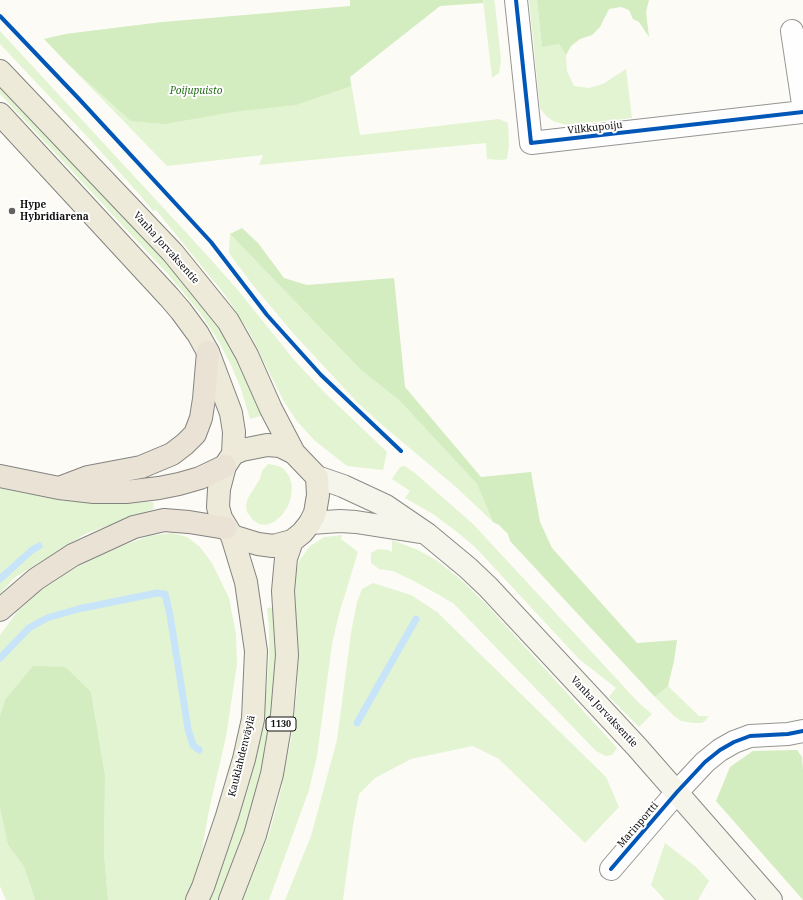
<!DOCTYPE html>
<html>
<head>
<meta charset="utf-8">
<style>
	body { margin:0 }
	canvas { display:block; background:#fcfbf5 }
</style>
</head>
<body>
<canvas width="803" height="900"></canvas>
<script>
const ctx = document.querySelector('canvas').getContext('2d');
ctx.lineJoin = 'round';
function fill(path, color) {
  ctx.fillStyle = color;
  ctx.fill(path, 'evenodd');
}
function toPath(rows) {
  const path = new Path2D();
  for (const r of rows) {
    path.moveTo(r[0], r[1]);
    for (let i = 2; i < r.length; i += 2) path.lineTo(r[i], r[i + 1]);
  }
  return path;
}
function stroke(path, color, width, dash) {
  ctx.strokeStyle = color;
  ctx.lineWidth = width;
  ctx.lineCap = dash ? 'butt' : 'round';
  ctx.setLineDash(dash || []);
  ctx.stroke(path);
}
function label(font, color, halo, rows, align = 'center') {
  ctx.font = font + ' "Noto Serif",serif';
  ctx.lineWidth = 4;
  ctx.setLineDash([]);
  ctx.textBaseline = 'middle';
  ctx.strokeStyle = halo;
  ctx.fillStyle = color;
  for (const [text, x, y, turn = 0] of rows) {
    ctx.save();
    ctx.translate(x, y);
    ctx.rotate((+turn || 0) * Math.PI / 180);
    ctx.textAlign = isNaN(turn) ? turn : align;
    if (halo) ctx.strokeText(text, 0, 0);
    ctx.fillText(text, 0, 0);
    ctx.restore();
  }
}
fill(toPath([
	[483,0,494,0,495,4,501,60,499,73,492,78],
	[529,0,537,0,542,47,559,44,566,55,567,71,574,86,589,88,603,84,626,69,632,118,567,125,555,122,546,116,540,108],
	[163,22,350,77,360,135,499,119,508,123,509,145,507,159,501,160,487,159,486,143,259,165,263,155,167,166,44,39,66,34],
	[0,31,206,254,237,289,295,361,325,393,387,452,383,470,347,466,314,440,296,420,283,400,248,330,225,295,156,210,153,211,140,195,94,144,0,44],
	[0,82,173,267,210,309,251,384,261,416,250,419,241,389,231,365,219,342,201,314,167,273,0,94],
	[230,234,362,371,399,400,477,484,493,522,456,487,381,424,357,402,293,333,252,284,229,253],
	[268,464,275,465,283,468,289,476,292,485,291,497,288,506,282,515,274,522,266,525,259,524,253,520,247,512,246,505,248,498,260,479,262,471],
	[405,466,416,474,473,524,639,703,652,714,639,727,609,697,616,688,579,659,475,547,457,532,433,514,405,498,410,491,392,479,400,467],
	[0,488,60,500,99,504,153,502,154,509,85,534,14,578,0,594],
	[172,533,187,537,200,547,212,563,229,598,236,634,237,664,226,737,209,810,203,844,201,863,185,900,108,900,104,854,105,775,91,692,5,700,0,716,0,635,17,612,40,591,74,569,105,552,149,536],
	[342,535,341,539,358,552,339,614,332,644,317,756,309,790,269,900,243,900,270,831,282,786,282,780,290,746,297,691,298,653,295,596,295,575,299,561,309,547,324,537],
	[392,540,418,550,436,560,460,579,486,604,617,748,612,755,606,756,596,751,454,604,441,596,412,580,393,571,379,569,371,563,371,553,378,549,388,550,392,552],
	[373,583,411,595,437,612,606,777,619,807,585,843,499,759,473,746,411,759,375,778,359,794,353,825,343,900,285,900,311,836,337,740,351,633,357,602,362,589],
	[276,607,277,624,272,716,264,762,253,807,220,900,206,900,263,710,267,686,269,655,269,628,267,608],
	[668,686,699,716,709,716,705,721,702,723,693,723,681,721,674,716,655,697],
	[0,808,8,845,23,865,31,887,35,900,6,900,0,886],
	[665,843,696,867,709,881,698,900,665,900,651,885]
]), '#e3f4d3');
fill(toPath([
	[350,0,483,0,483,3,440,6,350,77,351,86,296,105,233,112,165,124,131,121,69,65,44,39,66,34,163,22,350,6],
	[537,0,649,0,646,12,649,37,639,22,633,19,629,10,621,7,609,9,600,27,592,35,580,39,571,46,566,55,559,44,542,47],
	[242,228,258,243,284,278,307,285,394,278,405,387,481,477,531,472,540,522,552,548,637,643,677,640,674,661,668,686,655,697,510,541,508,534,499,525,493,522,477,484,399,400,362,371,230,234],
	[33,666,65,667,91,692,105,775,104,854,108,900,35,900,31,887,23,865,8,845,0,808,0,716,5,700],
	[797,750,802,757,803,771,803,900,716,801,730,767,753,751]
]), '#d3ecc0');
stroke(toPath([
	[0,579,32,550,39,546],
	[0,658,29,628,47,618,78,609,157,593,165,594,170,615,188,729,193,745,199,750],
	[357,723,416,619]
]), '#c8e4f9', 7);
const minor = toPath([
	[516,0,531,143,803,112],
	[792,31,803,104],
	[611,869,677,792,705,762,720,750,734,742,750,736,788,734,803,731]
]);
const secondary = toPath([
	[317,477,343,486,386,506,427,534,468,568,488,587,637,747,771,900],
	[310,523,340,521,356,522,420,532]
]);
const primary = toPath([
	[0,71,173,253,228,321,247,355,271,409,294,453],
	[0,114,169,297,181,311,198,334,208,352,231,413,234,432,233,454],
	[197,900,203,887,227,816,244,759,253,719,256,651,246,582,232,536,221,518,218,507,219,489,225,466,233,454,242,450,267,445,280,446,294,453,317,477,318,495,315,513,310,523,302,533,292,541,273,546,258,544,232,536],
	[230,900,255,835,272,774,282,715,287,655,283,591,286,558,292,541]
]);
const motorway = toPath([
	[0,476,59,488,94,492,126,492,159,488,179,484,200,478,225,466],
	[59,488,88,477,141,467,172,454,185,444,195,434,201,418,204,399,208,352],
	[0,610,36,579,73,555,134,527,164,520,189,522,226,528]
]);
stroke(minor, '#969593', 24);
stroke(secondary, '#8c8c89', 24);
stroke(primary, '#838380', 24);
stroke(motorway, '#838380', 24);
stroke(minor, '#fffefe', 22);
stroke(secondary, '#f5f5eb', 22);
stroke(primary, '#eeead9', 22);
stroke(motorway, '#ebe2d6', 22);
stroke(toPath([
	[516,0,531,143,803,112],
	[0,16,80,100,211,242,267,315,321,375,401,451],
	[611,869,677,792,705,762,720,750,734,742,750,736,788,734,803,731]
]), '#0057b8', 4);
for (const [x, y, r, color] of [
	[12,211,4,"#626260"]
]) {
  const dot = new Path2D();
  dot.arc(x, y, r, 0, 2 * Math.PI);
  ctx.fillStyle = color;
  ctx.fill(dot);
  stroke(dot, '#fff', 1.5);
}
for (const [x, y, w] of [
	[281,724,30]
]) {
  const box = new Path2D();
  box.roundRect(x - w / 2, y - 7, w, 14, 3);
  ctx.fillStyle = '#fff';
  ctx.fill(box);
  stroke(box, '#0f0f0f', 1);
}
label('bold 9px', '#0f0f0f', null, [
	["1130",281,724]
]);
label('italic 10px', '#246e19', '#fff', [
	["Poijupuisto",196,91]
]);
label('10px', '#0f0f0f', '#fff', [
	["Vilkkupoiju",595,128,-6],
	["Vanha Jorvaksentie",166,248,48],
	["Vanha Jorvaksentie",604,712,47],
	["Kauklahdenväylä",242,756,-76],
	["Marinportti",638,825,-49]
]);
label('bold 10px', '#0f0f0f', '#fff', [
	["Hype",20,205],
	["Hybridiarena",20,217]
], 'left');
</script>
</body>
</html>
